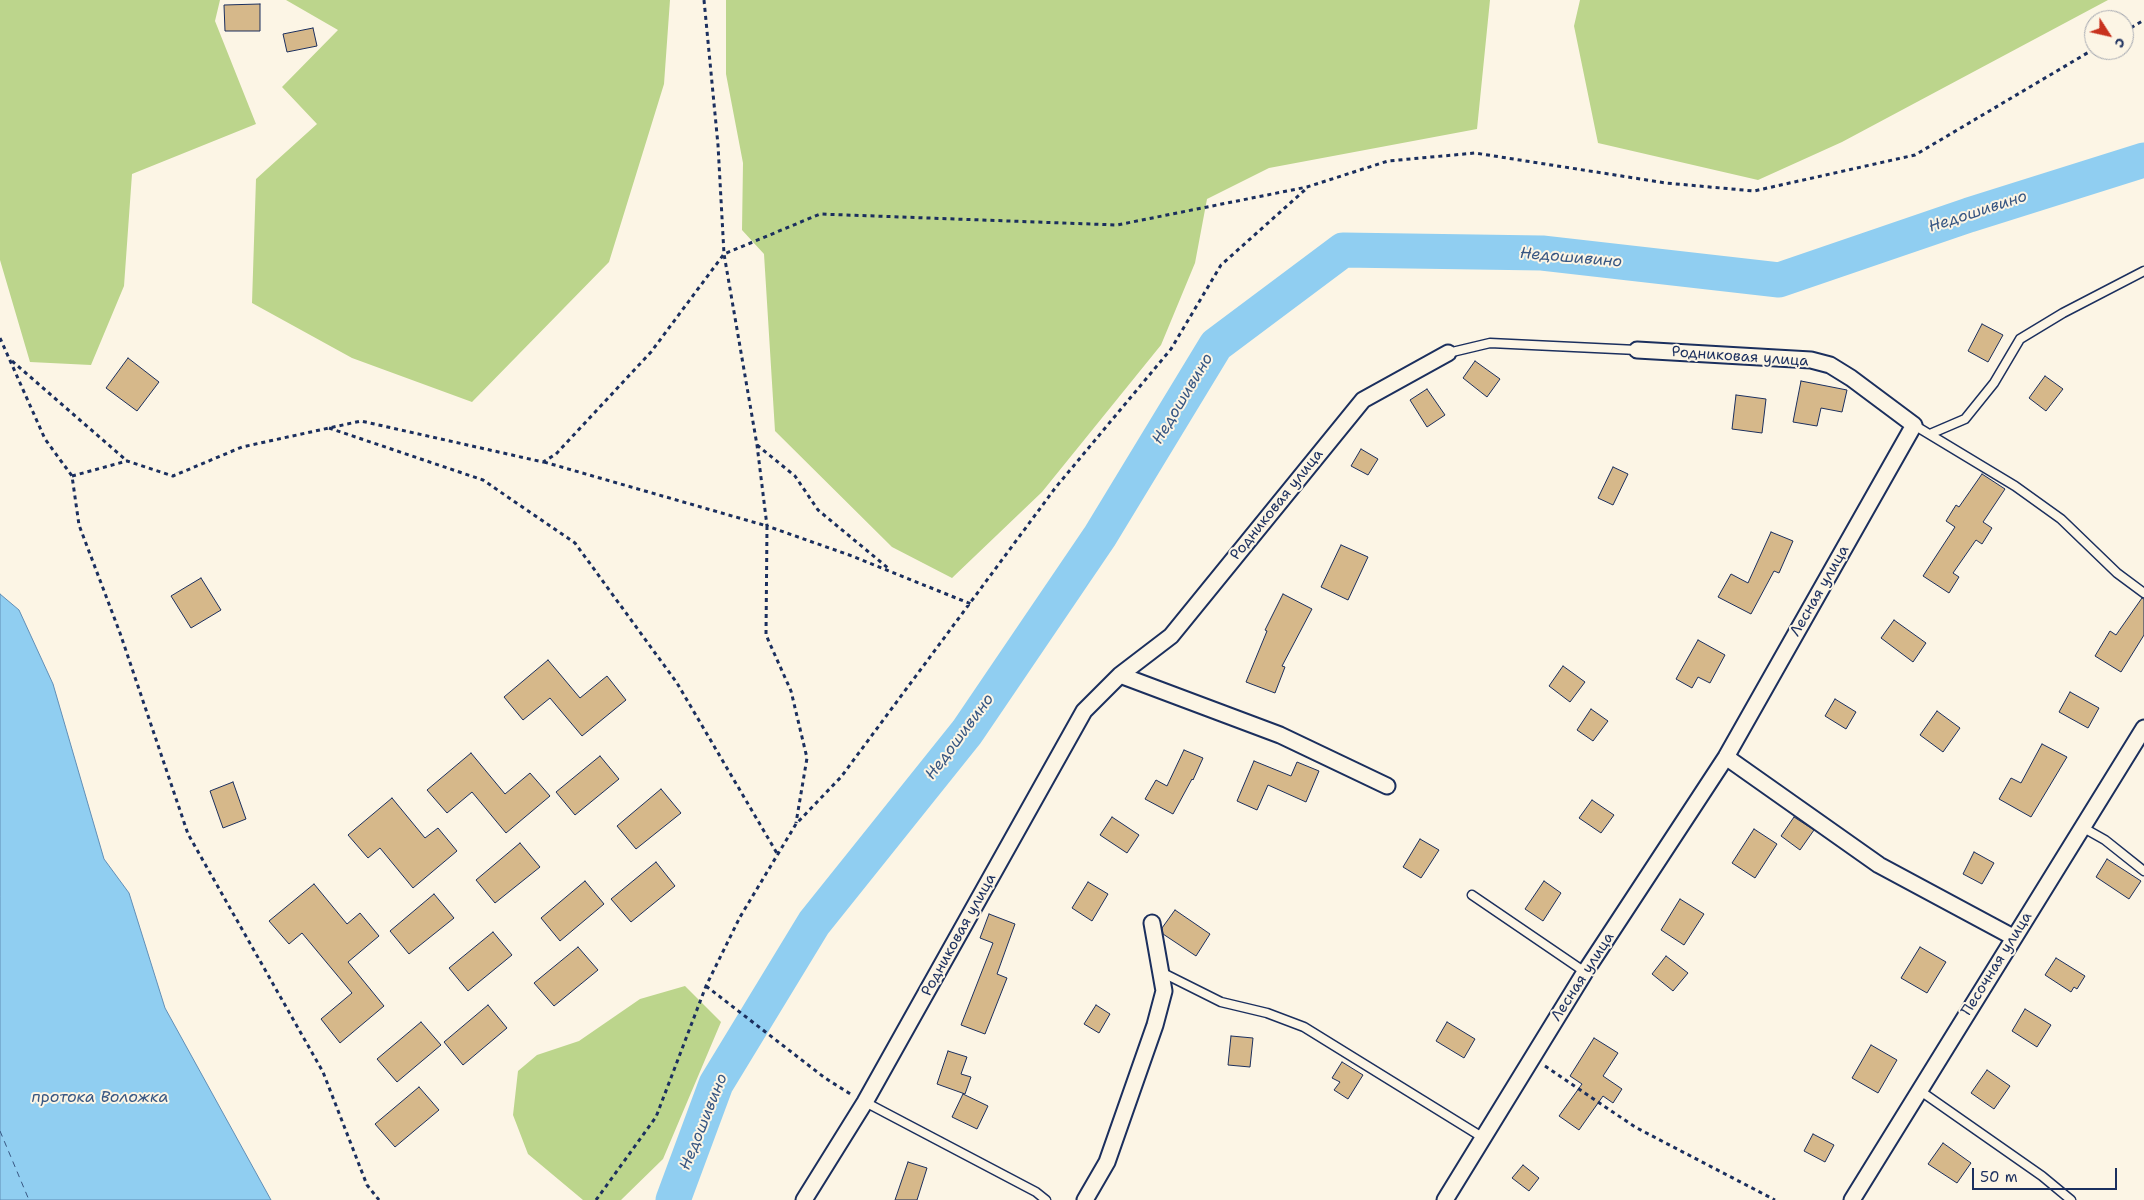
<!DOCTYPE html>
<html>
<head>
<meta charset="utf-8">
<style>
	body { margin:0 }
	#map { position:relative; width:2144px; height:1200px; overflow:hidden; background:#fcf5e5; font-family:"Shantell Sans",sans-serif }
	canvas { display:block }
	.north { position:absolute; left:2084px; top:10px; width:50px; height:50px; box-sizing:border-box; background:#fcf5e5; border:1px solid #a2a6af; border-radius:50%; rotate:125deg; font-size:14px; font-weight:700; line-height:20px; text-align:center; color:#1b2f5e }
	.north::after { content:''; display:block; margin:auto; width:18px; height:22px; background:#c8321e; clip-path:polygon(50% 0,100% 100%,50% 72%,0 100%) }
	.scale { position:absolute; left:1972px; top:1168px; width:145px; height:22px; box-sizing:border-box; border:2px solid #1b2f5e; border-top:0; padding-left:6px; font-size:15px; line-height:18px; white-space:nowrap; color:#1b2f5e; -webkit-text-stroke:4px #fcf5e5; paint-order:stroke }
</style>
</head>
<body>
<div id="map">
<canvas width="2144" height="1200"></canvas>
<div class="north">С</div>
<div class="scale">50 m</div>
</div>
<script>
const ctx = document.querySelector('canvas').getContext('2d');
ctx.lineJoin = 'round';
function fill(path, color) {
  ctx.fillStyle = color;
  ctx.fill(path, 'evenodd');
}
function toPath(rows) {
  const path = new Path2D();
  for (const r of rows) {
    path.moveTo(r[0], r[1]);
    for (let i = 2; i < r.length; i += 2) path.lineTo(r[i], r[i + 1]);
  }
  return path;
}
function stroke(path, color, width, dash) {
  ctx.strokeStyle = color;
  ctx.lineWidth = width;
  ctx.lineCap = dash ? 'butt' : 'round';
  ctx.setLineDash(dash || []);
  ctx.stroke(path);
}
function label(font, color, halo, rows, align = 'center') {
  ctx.font = font + ' "Shantell Sans",sans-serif';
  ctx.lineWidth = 4;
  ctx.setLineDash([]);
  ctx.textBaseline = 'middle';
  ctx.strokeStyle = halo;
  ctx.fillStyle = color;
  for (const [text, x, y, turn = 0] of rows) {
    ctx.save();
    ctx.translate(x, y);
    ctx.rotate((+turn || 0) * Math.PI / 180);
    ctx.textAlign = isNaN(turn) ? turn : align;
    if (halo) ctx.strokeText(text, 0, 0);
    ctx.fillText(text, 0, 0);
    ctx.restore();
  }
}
fill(toPath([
	[0,0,220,0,215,21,256,124,132,174,124,286,91,365,30,362,0,260],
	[286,0,670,0,664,84,609,262,472,402,352,358,252,303,256,179,317,124,282,87,338,30],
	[726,0,1490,0,1477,129,1269,168,1207,199,1195,263,1161,345,1042,492,952,578,892,547,775,431,764,254,742,230,743,163,726,74],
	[1580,0,2108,0,1842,142,1758,180,1598,143,1574,26],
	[685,986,721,1022,663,1159,621,1200,583,1200,528,1154,513,1115,518,1071,537,1055,579,1041,640,999]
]), '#bcd58c');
const water = toPath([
	[0,594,19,610,53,684,104,859,129,893,165,1008,271,1200,0,1200,0,594]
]);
fill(water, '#90cef1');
stroke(water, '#618eb6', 1);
stroke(toPath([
	[673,1200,716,1084,814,923,967,732,1100,536,1216,345,1343,250,1542,253,1779,280,1969,215,2144,160]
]), '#90cef1', 35);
stroke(toPath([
	[0,1131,29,1200]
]), '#385783', 1, [6, 5]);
const building = toPath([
	[260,4,260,31,225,31,224,5,260,4],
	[313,28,317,46,287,52,283,34,313,28],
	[1982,324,2003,335,1988,362,1968,351,1982,324],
	[128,358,159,382,137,411,106,388,128,358],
	[1475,361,1500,379,1487,397,1463,378,1475,361],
	[2045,376,2063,389,2046,411,2029,398,2045,376],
	[1801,381,1847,390,1842,412,1821,408,1817,426,1793,422,1801,381],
	[1427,389,1445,415,1427,427,1410,400,1427,389],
	[1736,395,1766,399,1762,433,1732,429,1736,395],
	[1361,449,1378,459,1368,475,1351,466,1361,449],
	[1613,467,1628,474,1613,505,1598,498,1613,467],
	[1982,474,2005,489,1983,522,1992,528,1982,544,1976,540,1953,573,1959,577,1949,593,1923,576,1955,527,1946,521,1956,505,1959,507,1982,474],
	[1771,532,1793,541,1779,573,1774,571,1751,614,1718,597,1731,574,1748,583,1771,532],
	[1341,545,1368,557,1348,600,1321,587,1341,545],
	[201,578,221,610,191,628,171,596,201,578],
	[1283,594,1312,609,1282,666,1285,667,1275,693,1246,682,1267,631,1265,630,1283,594],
	[2142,598,2144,599,2144,635,2121,672,2095,656,2110,631,2116,635,2142,598],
	[1894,620,1926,643,1913,662,1881,638,1894,620],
	[1698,640,1725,655,1710,683,1698,677,1692,688,1676,679,1698,640],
	[548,660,580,698,607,676,626,700,582,736,550,698,523,720,504,697,548,660],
	[1563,666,1585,682,1570,702,1549,686,1563,666],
	[2070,692,2099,708,2088,728,2059,712,2070,692],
	[1835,699,1856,712,1846,729,1825,716,1835,699],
	[1591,709,1608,721,1593,741,1577,730,1591,709],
	[1937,711,1960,728,1943,752,1920,735,1937,711],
	[2042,744,2067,757,2031,817,1999,799,2011,778,2021,783,2042,744],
	[1184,750,1203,758,1193,780,1192,779,1173,814,1145,799,1156,780,1167,786,1184,750],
	[471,753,505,794,530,773,550,796,506,833,472,792,447,813,427,790,471,753],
	[600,756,619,779,575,815,556,792,600,756],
	[1254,761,1291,776,1297,762,1319,771,1306,802,1268,785,1257,810,1237,801,1254,761],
	[233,782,246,819,223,828,210,791,233,782],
	[661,789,681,813,636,849,617,826,661,789],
	[392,798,425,838,438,828,457,851,413,888,380,848,368,858,348,835,392,798],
	[1592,800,1614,815,1601,833,1579,818,1592,800],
	[1112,817,1139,835,1127,853,1100,835,1112,817],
	[1794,817,1814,830,1800,850,1781,836,1794,817],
	[1754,829,1777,844,1755,878,1732,863,1754,829],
	[1420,839,1439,850,1421,878,1403,867,1420,839],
	[520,843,540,867,495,903,476,880,520,843],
	[1974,852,1994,863,1982,884,1963,874,1974,852],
	[2107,859,2141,881,2129,899,2096,877,2107,859],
	[656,862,675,886,631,922,611,899,656,862],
	[585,881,604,904,560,941,541,918,585,881],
	[1544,881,1561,893,1543,921,1525,909,1544,881],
	[1088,882,1108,894,1092,921,1072,908,1088,882],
	[314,884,347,924,360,913,379,936,348,962,384,1006,340,1043,321,1019,352,993,302,933,289,944,269,921,314,884],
	[434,894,454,918,409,954,390,931,434,894],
	[1680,899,1704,914,1684,945,1661,930,1680,899],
	[1175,910,1210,934,1196,956,1163,934,1162,928,1175,910],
	[989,914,1015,924,997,974,1007,978,985,1034,961,1025,993,943,980,938,989,914],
	[493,932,512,955,468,991,449,968,493,932],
	[578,947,598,970,554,1006,534,983,578,947],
	[1920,947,1946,962,1927,993,1901,978,1920,947],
	[1666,956,1688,973,1673,991,1652,974,1666,956],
	[2056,958,2085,976,2077,989,2074,987,2071,992,2045,975,2056,958],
	[488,1005,507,1028,463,1065,444,1042,488,1005],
	[1096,1005,1110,1014,1099,1033,1084,1024,1096,1005],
	[2025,1009,2051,1025,2037,1047,2012,1031,2025,1009],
	[421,1022,441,1045,397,1082,377,1059,421,1022],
	[1447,1022,1475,1039,1464,1058,1436,1041,1447,1022],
	[1231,1036,1253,1038,1250,1067,1228,1065,1231,1036],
	[1594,1038,1618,1053,1603,1076,1622,1089,1613,1103,1603,1096,1579,1130,1559,1116,1582,1084,1570,1076,1594,1038],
	[1871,1045,1897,1060,1878,1093,1852,1078,1871,1045],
	[948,1051,967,1057,961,1074,971,1077,965,1094,937,1084,948,1051],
	[1342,1062,1363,1075,1348,1099,1334,1090,1340,1082,1332,1078,1342,1062],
	[1987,1070,2010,1086,1994,1109,1971,1093,1987,1070],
	[419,1087,439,1110,395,1147,375,1124,419,1087],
	[963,1094,988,1106,977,1129,952,1117,963,1094],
	[1813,1134,1834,1145,1825,1162,1804,1151,1813,1134],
	[1943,1143,1971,1163,1957,1183,1928,1164,1943,1143],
	[908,1162,927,1168,917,1200,895,1200,908,1162],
	[1523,1165,1539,1178,1529,1191,1512,1178,1523,1165]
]);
fill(building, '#d6b88a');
stroke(building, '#1b2f5e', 1);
const service = toPath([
	[1448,353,1490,343,1637,350],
	[1914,425,2015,486,2061,519,2117,573,2144,593],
	[1930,434,1965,419,1994,383,2020,339,2063,313,2144,271],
	[2082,827,2105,840,2144,871],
	[1472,895,1585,972],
	[1161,972,1221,1002,1267,1013,1304,1027,1482,1137],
	[1919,1090,2042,1176,2071,1200],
	[865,1102,1036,1192,1046,1200]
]);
const minor = toPath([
	[1120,675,1280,735,1387,786],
	[1726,757,1879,865,2013,937],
	[804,1200,865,1102,1084,711,1120,675,1171,636,1363,400,1448,353],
	[1085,1200,1107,1162,1155,1025,1164,991,1152,923],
	[1445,1200,1585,972,1726,757,1914,425,1851,378,1830,365,1811,360,1637,350],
	[1852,1200,2144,728]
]);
stroke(service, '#1b2f5e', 11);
stroke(minor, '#1b2f5e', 19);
stroke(toPath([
	[704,0,718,145,724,254,757,445,767,526,852,556,971,604],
	[2124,32,2144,20],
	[0,338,45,439,72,476,79,525,120,633,188,834,323,1072,367,1185,379,1200],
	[12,361,127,461],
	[329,428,483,480,575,543,677,683,778,855],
	[757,445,795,476,818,510,888,568],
	[544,462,767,526,766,635,791,691,807,758,796,823],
	[72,476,127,461,173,476,242,447,361,421,543,462,556,454,651,352,724,254,820,214,1117,225,1307,187,1388,161,1475,153,1666,183,1754,191,1915,155,2094,49],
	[706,986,825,1078,852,1095],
	[1545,1066,1635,1127,1775,1200],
	[596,1200,656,1117,706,986,740,917,796,824,841,777,1056,487,1171,349,1221,265,1307,188]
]), '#1b2f5e', 3, [4, 4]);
stroke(service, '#fcf5e5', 8);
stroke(minor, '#fcf5e5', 15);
label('15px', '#1b2f5e', '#fcf5e5', [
	["Родниковая улица",1740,357,4],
	["Родниковая улица",1277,505,-51],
	["Лесная улица",1820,591,-60],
	["Родниковая улица",959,935,-61],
	["Песочная улица",1997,964,-58],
	["Лесная улица",1583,977,-57]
]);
label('italic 16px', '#385783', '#fcf5e5', [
	["Недошивино",1978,212,-18],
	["Недошивино",1571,258,5],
	["Недошивино",1183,399,-59],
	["Недошивино",960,737,-53],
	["протока Воложка",100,1098],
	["Недошивино",704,1122,-68]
]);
</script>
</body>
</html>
